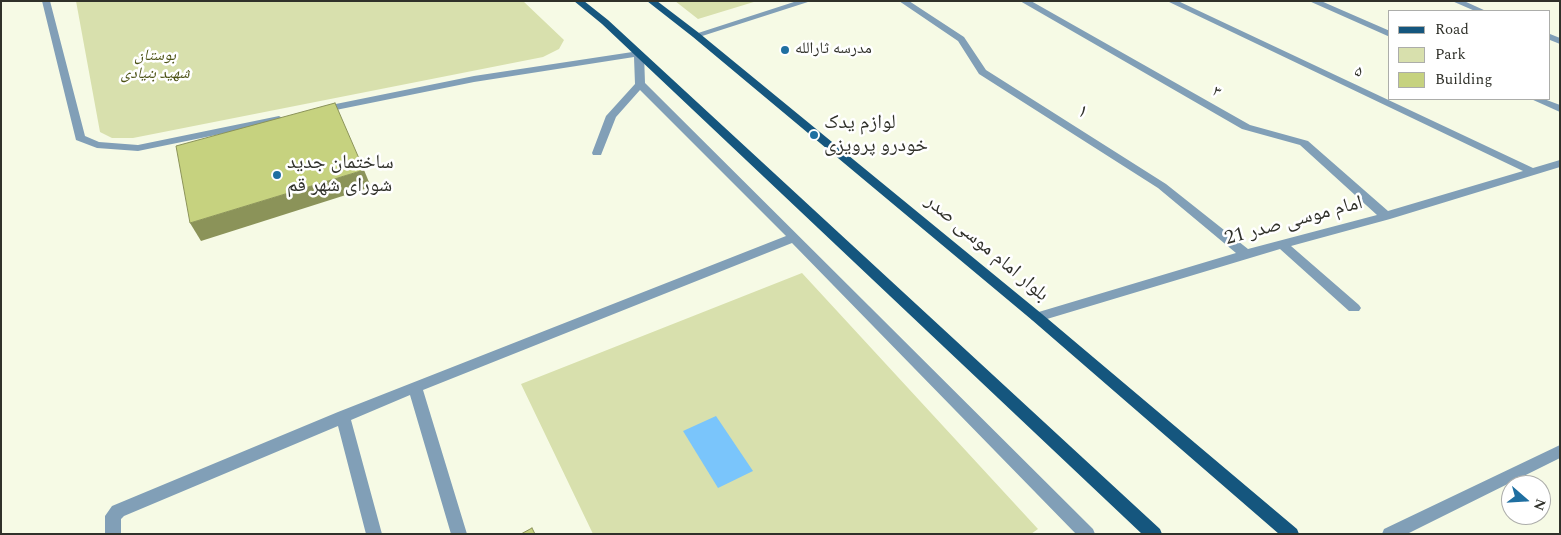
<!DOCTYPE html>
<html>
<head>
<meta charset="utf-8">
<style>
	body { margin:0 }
	#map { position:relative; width:1561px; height:535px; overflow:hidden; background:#f6fae5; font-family:Spectral,serif }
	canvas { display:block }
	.frame { position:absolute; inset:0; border:2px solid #30312a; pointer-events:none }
	.legend { position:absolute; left:1388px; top:10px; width:162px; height:90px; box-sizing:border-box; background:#fff; border:1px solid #acadaa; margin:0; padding:6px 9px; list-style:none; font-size:15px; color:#30312a }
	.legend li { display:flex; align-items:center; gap:10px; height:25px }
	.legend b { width:25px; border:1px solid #acadaa }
	.north { position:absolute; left:1501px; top:475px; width:50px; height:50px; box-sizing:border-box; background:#fff; border:1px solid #acadaa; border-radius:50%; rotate:109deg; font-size:14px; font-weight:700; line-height:20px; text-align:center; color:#30312a }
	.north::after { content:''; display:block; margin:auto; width:18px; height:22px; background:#1f6fa1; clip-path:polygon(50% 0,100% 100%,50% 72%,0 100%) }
</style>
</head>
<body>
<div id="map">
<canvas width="1561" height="535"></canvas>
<div class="frame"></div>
<ul class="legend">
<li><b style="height:6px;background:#15567e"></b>Road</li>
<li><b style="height:14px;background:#d8e0ad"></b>Park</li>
<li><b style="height:14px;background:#c6d27f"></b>Building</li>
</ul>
<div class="north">N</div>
</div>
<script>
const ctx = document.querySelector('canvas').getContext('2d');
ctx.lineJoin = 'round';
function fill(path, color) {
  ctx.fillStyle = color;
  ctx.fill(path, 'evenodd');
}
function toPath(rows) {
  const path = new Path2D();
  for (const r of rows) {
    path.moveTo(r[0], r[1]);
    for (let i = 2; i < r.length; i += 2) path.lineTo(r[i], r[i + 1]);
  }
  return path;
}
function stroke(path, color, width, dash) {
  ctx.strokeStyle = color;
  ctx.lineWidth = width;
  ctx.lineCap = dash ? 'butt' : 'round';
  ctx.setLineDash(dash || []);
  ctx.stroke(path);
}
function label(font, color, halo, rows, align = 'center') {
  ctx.font = font + ' Spectral,"Noto Naskh Arabic",serif';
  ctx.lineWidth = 5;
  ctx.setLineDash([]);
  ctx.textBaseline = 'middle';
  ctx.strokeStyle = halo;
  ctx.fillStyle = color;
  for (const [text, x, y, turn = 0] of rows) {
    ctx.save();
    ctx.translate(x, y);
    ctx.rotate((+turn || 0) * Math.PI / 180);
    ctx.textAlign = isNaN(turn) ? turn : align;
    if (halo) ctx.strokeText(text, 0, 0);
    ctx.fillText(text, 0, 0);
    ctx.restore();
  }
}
fill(toPath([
	[76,1,523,1,564,40,559,49,543,57,133,138,112,138,100,132],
	[675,1,757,1,698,19],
	[802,273,1038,529,1031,534,593,534,521,384]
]), '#d8e0ad');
fill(toPath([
	[716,416,753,471,718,488,683,431]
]), '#7ac5fb');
fill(toPath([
	[42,1,50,1,85,136,99,142,138,145,279,116,284,119,279,122,138,151,97,148,76,140,42,1],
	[639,51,644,54,645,83,1093,529,1095,534,1076,534,792,243,423,390,467,534,451,534,410,395,351,420,382,534,366,534,338,426,124,516,121,519,121,534,105,534,105,516,112,506,338,412,786,236,640,90,616,117,601,155,593,155,592,153,606,116,635,84,634,57,474,82,321,113,316,110,321,107,474,76,639,51]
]), '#819fb7');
fill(toPath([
	[797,1,811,1,699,37,696,38,692,35,797,1],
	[899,1,909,1,964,37,986,70,1166,184,1248,249,1377,215,1300,145,1242,129,1020,1,1031,1,1250,125,1308,141,1388,211,1523,171,1167,1,1178,1,1533,168,1560,160,1560,167,1390,219,1291,246,1359,305,1361,308,1359,311,1349,311,1280,249,1037,322,1032,320,1030,317,1032,314,1236,253,1158,188,979,74,958,41,899,1],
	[1309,1,1321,1,1390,31,1390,37,1309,1],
	[1452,1,1464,1,1486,11,1475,11,1452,1],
	[1550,34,1560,38,1560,44,1550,40,1550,34],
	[1531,99,1544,99,1560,105,1560,112,1531,99],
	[1560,445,1560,458,1407,534,1382,534,1384,529,1560,445]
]), '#819fb7');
fill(toPath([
	[574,1,584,1,608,20,1160,529,1162,534,1142,534,602,24,574,1],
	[647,1,657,1,699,33,1042,314,1297,529,1299,534,1279,534,1032,320,693,37,647,1]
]), '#15567e');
fill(toPath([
	[364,170,371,187,201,241,190,223]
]), '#8b9359');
const building = toPath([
	[335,103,364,170,190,223,176,146,335,103],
	[532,528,535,534,521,534,532,528]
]);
fill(building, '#c6d27f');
stroke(building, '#8b9359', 1);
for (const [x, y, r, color] of [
	[785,50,5,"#1f6fa1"],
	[814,135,5,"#1f6fa1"],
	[277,175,5,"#1f6fa1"]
]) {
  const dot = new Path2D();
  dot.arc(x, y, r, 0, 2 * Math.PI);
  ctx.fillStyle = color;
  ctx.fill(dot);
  stroke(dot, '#fff', 2);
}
label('16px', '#30312a', '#fff', [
	["مدرسه ثارالله",795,50]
], 'left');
label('italic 16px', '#4c5215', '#fff', [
	["بوستان",155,57],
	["شهید بنیادی",155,75]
]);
label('16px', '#30312a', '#fff', [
	["۵",1358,73,25],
	["۳",1216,93,30]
]);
label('20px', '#30312a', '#fff', [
	["۱",1082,113,32],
	["امام موسی صدر 21",1294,222,-15],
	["بلوار امام موسی صدر",986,249,40]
]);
label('20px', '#30312a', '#fff', [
	["لوازم یدک",824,124],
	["خودرو پرویزی",824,147],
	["ساختمان جدید",287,164],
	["شورای شهر قم",287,187]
], 'left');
</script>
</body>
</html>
